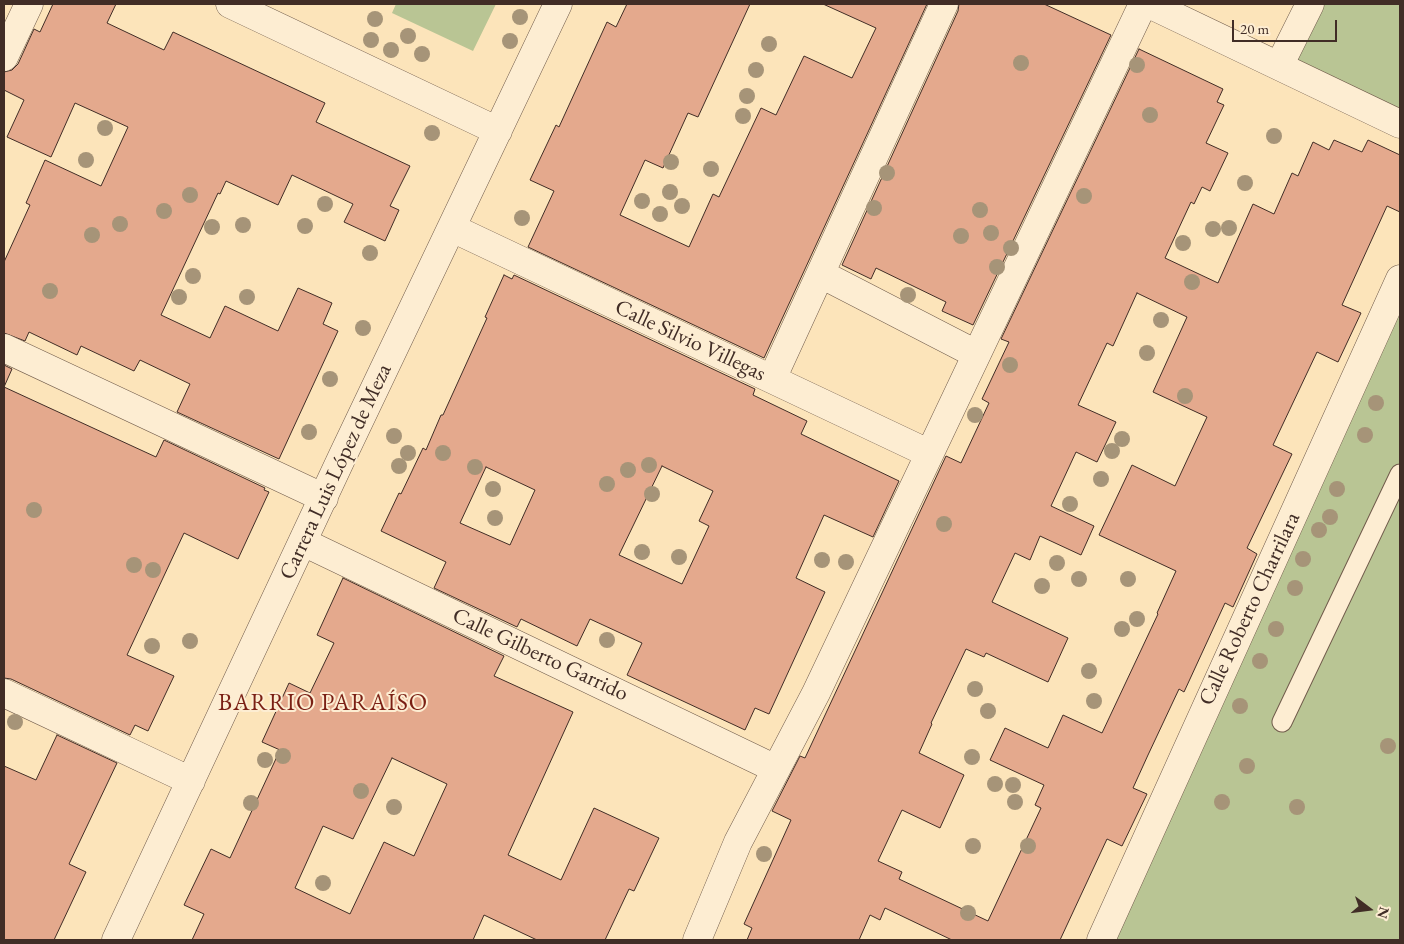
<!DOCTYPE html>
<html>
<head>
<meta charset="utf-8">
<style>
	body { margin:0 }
	#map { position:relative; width:1404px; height:944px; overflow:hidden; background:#fce4ba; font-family:"EB Garamond",serif }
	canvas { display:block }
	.frame { position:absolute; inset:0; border:5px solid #412d26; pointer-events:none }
	.north { position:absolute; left:1344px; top:884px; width:50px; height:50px; -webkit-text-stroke:4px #fdedd2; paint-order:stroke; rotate:105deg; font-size:14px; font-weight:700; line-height:20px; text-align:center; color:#412d26 }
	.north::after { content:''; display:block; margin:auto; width:18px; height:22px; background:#412d26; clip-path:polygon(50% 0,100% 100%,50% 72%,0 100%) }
	.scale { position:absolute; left:1232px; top:20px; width:105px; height:22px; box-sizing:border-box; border:2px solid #412d26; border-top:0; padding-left:6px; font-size:15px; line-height:18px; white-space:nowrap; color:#412d26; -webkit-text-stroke:4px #fdedd2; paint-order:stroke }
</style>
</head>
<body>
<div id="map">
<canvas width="1404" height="944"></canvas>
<div class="frame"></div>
<div class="north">N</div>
<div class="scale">20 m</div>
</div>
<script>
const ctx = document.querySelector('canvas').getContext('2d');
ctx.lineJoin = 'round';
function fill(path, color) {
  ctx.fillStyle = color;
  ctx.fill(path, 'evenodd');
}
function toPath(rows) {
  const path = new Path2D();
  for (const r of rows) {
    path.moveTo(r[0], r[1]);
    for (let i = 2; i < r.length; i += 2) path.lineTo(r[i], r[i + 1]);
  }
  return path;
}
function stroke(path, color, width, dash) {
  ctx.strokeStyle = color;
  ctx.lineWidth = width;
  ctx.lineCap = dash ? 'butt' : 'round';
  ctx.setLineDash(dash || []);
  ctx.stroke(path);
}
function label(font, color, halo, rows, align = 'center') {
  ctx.font = font + ' "EB Garamond",serif';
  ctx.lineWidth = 4;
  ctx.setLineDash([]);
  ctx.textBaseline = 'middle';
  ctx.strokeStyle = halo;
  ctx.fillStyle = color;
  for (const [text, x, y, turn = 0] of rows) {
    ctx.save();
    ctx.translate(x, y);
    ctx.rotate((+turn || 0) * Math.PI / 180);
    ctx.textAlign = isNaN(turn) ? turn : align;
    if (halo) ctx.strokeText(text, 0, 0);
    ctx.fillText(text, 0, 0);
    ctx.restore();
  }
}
fill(toPath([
	[396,4,496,4,473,51,392,13],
	[1310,4,1400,4,1400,124,1279,66],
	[1400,279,1400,940,1101,940]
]), '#b9c594');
const building = toPath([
	[53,4,116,4,107,23,164,50,173,32,325,103,316,122,410,166,390,206,399,210,385,241,344,222,353,204,292,175,278,205,226,181,220,194,218,193,161,315,210,338,225,306,278,331,298,288,332,303,323,324,338,331,279,459,177,412,190,384,140,360,134,371,81,346,77,355,29,332,25,341,4,333,4,262,30,205,26,203,45,160,101,186,128,127,75,103,51,157,7,137,24,100,4,90,4,72,12,70,18,64,34,29,40,32,53,4],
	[627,4,750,4,698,117,688,113,663,168,645,160,620,215,689,247,713,194,719,197,761,108,776,115,804,56,852,78,876,28,823,4,927,4,764,358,528,247,554,191,530,180,556,125,559,127,607,22,616,27,627,4],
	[959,4,1044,4,1111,35,973,325,942,311,946,302,876,268,871,279,842,265,958,11,959,4],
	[1139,49,1223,89,1217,102,1224,105,1206,143,1228,153,1210,191,1202,187,1194,204,1191,202,1165,258,1218,283,1253,204,1274,214,1292,173,1298,176,1313,142,1329,150,1334,140,1362,152,1368,140,1400,155,1400,212,1387,206,1342,305,1361,313,1338,362,1317,352,1273,445,1292,454,1247,548,1257,554,1233,607,1225,603,1184,692,1179,689,1148,755,1133,788,1147,794,1122,846,1107,839,1060,940,952,940,885,908,880,920,870,915,859,940,747,940,752,928,744,924,791,820,772,811,800,756,805,758,946,456,961,463,989,403,982,399,1009,342,1001,339,1139,49],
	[1137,293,1187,317,1153,392,1207,417,1175,486,1132,465,1099,535,1176,571,1157,613,1158,614,1102,733,1063,715,1048,748,1005,728,990,760,1044,785,1035,805,1041,808,988,921,899,879,902,872,878,861,902,810,940,828,964,775,919,753,932,724,931,723,966,649,984,657,986,653,1048,682,1068,638,992,602,1015,553,1030,560,1040,536,1081,555,1094,526,1051,506,1076,452,1097,462,1116,422,1078,405,1107,343,1113,346,1137,293],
	[504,275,512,279,514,275,755,389,753,395,807,421,801,434,899,481,873,537,824,515,796,578,825,592,769,714,755,708,745,730,627,675,642,643,590,619,577,646,521,619,517,627,434,588,446,562,381,531,399,493,401,494,423,448,426,450,441,415,443,415,487,318,485,317,504,275],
	[662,466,713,491,699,521,709,526,682,584,619,555,662,466],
	[486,467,535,490,510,545,460,523,486,467],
	[4,365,12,369,4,387,156,457,164,440,265,488,264,490,269,492,238,559,184,533,127,655,174,676,148,731,135,725,130,735,11,679,4,678,4,365],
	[343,578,504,656,494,676,573,712,508,855,561,880,594,808,659,838,634,891,629,889,605,940,537,940,484,915,473,940,192,940,204,914,184,905,211,849,230,858,280,750,262,742,289,683,310,693,334,643,317,635,343,578],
	[392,758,447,784,414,856,384,842,350,914,295,888,323,826,353,839,392,758],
	[57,735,117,763,69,864,86,872,54,940,4,940,4,766,36,780,57,735]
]);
fill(building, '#e4a98d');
stroke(building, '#412d26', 1);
const lane = toPath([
	[1282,722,1400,474]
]);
const street = toPath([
	[230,4,498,131],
	[1149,4,1400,124],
	[4,57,29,4],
	[1279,66,1310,4],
	[452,228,928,453],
	[821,274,976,354],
	[4,348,324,498],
	[772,379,944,4],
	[303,542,776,769],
	[4,693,191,781],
	[116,940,343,455,558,4],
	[697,940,738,842,816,693,1143,4],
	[1101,940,1400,279]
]);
stroke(lane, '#705b4b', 21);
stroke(street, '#705b4b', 29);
stroke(lane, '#fdedd2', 19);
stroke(street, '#fdedd2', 28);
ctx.fillStyle = '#a69478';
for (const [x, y] of [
	[520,17],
	[375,19],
	[408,36],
	[371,40],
	[510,41],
	[769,44],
	[391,50],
	[422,54],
	[1021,63],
	[1137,65],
	[756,70],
	[747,96],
	[1150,115],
	[743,116],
	[105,128],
	[432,133],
	[1274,136],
	[86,160],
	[671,162],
	[711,169],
	[887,173],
	[1245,183],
	[670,192],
	[190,195],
	[1084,196],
	[642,201],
	[325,204],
	[682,206],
	[874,208],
	[980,210],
	[164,211],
	[660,214],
	[522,218],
	[120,224],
	[243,225],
	[305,226],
	[212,227],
	[1229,228],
	[1213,229],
	[991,233],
	[92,235],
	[961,236],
	[1183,243],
	[1011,248],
	[370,253],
	[997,267],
	[193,276],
	[1192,282],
	[50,291],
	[908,295],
	[179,297],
	[247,297],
	[1161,320],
	[363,328],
	[1147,353],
	[1010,365],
	[330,379],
	[1185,396],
	[1376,403],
	[975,415],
	[309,432],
	[1365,435],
	[394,436],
	[1122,439],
	[1112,451],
	[408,453],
	[443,453],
	[649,465],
	[399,466],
	[475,467],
	[628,470],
	[1101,479],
	[607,484],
	[493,489],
	[1337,489],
	[652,494],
	[1070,504],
	[34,510],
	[1330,517],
	[495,518],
	[944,524],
	[1319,530],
	[642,552],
	[679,557],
	[1303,559],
	[822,560],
	[846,562],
	[1057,563],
	[134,565],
	[153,570],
	[1079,579],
	[1128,579],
	[1042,586],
	[1295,588],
	[1137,619],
	[1122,629],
	[1276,629],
	[607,640],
	[190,641],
	[152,646],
	[1260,661],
	[1089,671],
	[975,689],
	[1094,701],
	[1240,706],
	[988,711],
	[15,722],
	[1388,746],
	[283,756],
	[972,757],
	[265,760],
	[1247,766],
	[995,784],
	[1013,785],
	[361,791],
	[1015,802],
	[1222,802],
	[251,803],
	[394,807],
	[1297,807],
	[973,846],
	[1028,846],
	[764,854],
	[323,883],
	[968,913]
]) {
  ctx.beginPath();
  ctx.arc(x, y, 8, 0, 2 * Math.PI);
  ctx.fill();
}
label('22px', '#412d26', '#fdedd2', [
	["Calle Silvio Villegas",690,341,25],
	["Carrera Luis López de Meza",336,472,-65],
	["Calle Roberto Charrilara",1250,609,-65],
	["Calle Gilberto Garrido",540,655,25]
]);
ctx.letterSpacing = '1px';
label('24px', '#7a1f14', '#fdedd2', [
	["BARRIO PARAÍSO",323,703]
]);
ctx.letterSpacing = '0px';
</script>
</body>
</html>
